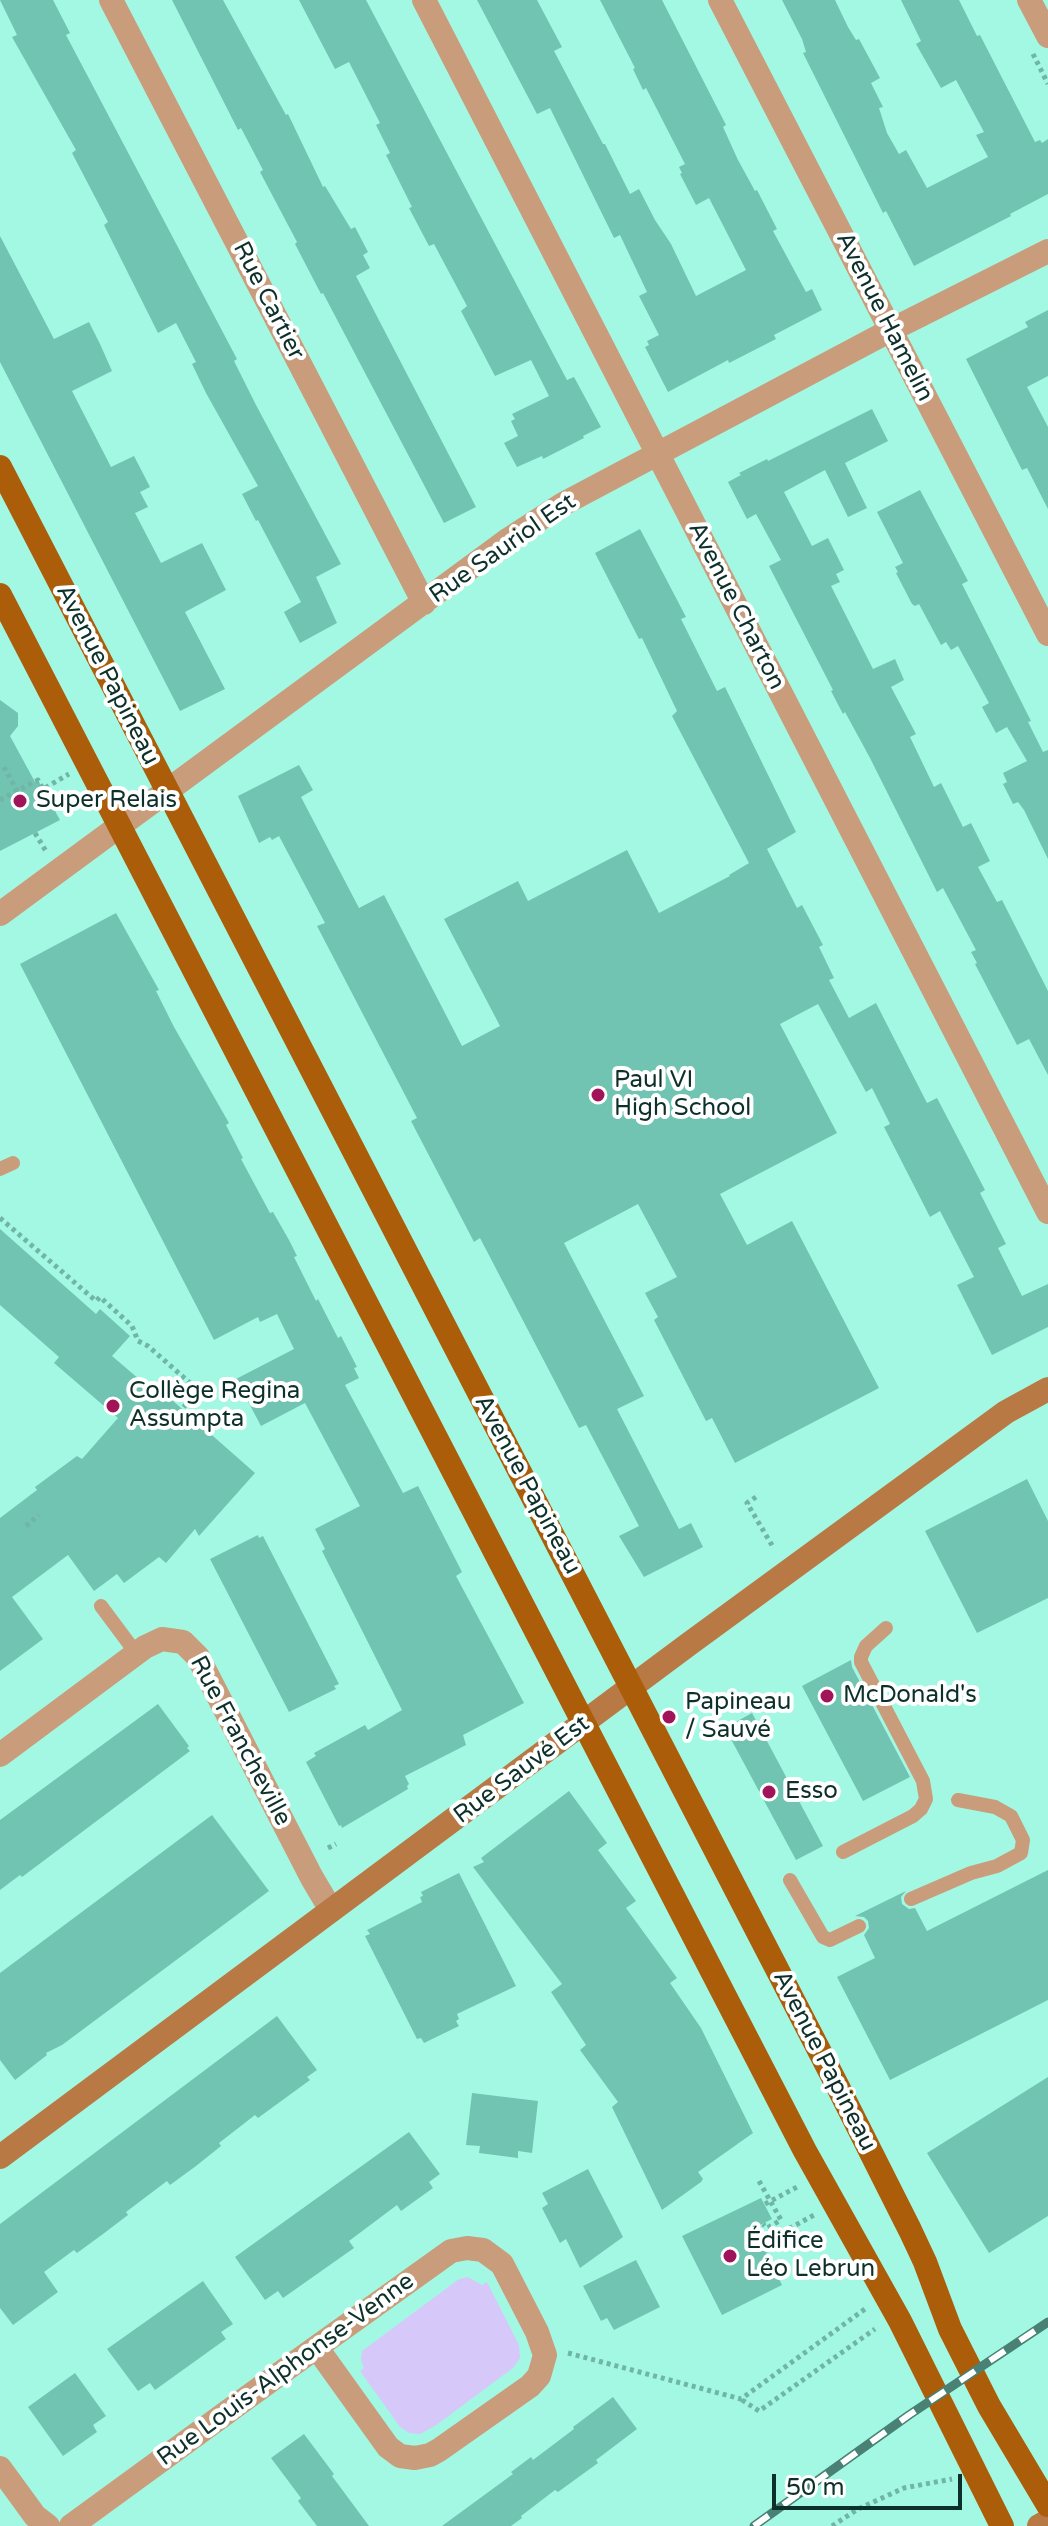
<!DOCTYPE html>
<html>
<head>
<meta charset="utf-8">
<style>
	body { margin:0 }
	#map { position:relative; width:1048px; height:2526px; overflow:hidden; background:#a3f8e4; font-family:"Varela Round",sans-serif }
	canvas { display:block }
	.scale { position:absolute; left:772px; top:2474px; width:190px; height:36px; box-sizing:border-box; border:4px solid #0d312a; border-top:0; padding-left:10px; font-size:24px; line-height:28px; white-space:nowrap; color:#0d312a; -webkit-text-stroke:6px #fff; paint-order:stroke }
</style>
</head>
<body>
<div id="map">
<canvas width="1048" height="2526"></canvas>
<div class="scale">50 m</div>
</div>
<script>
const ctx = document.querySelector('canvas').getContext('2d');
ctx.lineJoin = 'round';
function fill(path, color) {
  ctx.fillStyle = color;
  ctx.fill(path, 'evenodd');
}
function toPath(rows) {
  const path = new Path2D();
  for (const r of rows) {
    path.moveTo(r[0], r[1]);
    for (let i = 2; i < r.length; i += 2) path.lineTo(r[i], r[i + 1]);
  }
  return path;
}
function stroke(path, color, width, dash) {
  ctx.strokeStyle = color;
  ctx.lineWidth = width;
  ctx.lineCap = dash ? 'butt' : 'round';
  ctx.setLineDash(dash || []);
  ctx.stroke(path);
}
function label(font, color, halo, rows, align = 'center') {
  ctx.font = font + ' "Varela Round",sans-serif';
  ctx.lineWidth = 8;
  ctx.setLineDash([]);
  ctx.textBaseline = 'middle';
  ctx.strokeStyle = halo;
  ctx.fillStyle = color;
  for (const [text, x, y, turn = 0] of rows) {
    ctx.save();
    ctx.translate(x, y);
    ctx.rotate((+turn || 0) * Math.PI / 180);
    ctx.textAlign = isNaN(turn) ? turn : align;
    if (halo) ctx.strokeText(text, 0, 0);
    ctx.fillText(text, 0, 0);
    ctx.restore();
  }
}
fill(toPath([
	[468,2277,482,2285,487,2282,519,2345,520,2358,513,2368,435,2426,420,2434,409,2433,400,2427,360,2371,364,2368,361,2360,362,2351,459,2279]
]), '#d7c8fa');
fill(toPath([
	[0,0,53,0,70,33,66,35,237,359,234,361,256,405,341,564,316,577,337,623,300,643,284,612,301,602,258,520,256,521,242,494,258,486,206,393,192,364,196,362,176,323,158,333,104,225,108,222,72,153,76,150,12,37,17,35],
	[172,0,223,0,286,115,288,114,323,187,325,186,351,229,355,227,368,252,363,255,370,268,356,276,476,507,444,523,323,293,321,294,295,244,297,242,260,172,263,170,241,128,238,130],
	[299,0,366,0,567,380,574,377,601,427,583,436,584,438,543,459,542,456,517,467,504,443,518,436,511,421,515,419,512,414,549,396,531,360,495,376,461,311,467,306,434,244,429,246,409,208,412,207,386,155,390,153,376,125,380,123,349,62,335,69],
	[477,0,537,0,562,47,554,51,603,144,605,144,630,194,639,189,655,220,671,244,696,296,746,270,709,198,696,205,680,174,682,173,679,167,685,164,646,88,643,90,633,69,635,68,600,0,662,0,726,125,723,127,738,160,755,191,757,190,777,229,773,231,806,292,812,289,822,310,774,335,776,339,729,363,728,360,668,392,645,347,649,345,647,341,659,335,639,296,647,292,620,235,614,238,550,108,537,114],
	[782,0,835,0,848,27,856,40,859,39,880,78,871,83,883,107,879,108,887,133,899,154,906,150,927,188,988,157,976,135,984,132,956,80,941,88,916,44,921,41,901,0,959,0,977,36,980,35,1035,142,1040,140,1042,143,1048,139,1048,194,1010,214,1011,216,914,266,886,211,883,213,803,53,806,52,802,39],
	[0,236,54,339,89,322,100,344,112,371,72,391,111,467,134,456,150,487,140,492,148,507,135,513,161,563,202,543,226,590,185,612,225,689,180,711,0,362],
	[1048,310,1048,376,1027,387,1048,427,1048,509,1027,468,1022,470,966,359,1028,327,1025,322],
	[872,409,888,441,845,463,867,508,848,517,825,470,784,492,812,546,828,538,844,570,836,574,840,582,831,586,873,669,895,659,904,680,891,687,916,734,910,737,934,787,941,783,963,827,971,823,990,861,978,867,997,902,1002,900,1048,991,1048,1075,1029,1039,1017,1045,975,964,977,963,971,952,976,950,943,888,937,892,870,758,845,712,843,714,831,691,833,690,769,566,781,560,756,514,747,519,728,482,741,475,739,473,767,459,768,461],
	[920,490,968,581,962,584,1031,721,1028,722,1043,752,1048,750,1048,859,1024,810,1018,802,1013,804,1003,784,1007,782,1003,773,1027,761,1007,727,996,733,982,707,989,703,958,646,951,650,946,642,941,645,919,604,915,606,912,604,896,573,898,572,895,567,903,563,877,512],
	[640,529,686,617,681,619,717,691,725,687,796,832,767,849,797,908,802,905,823,945,819,947,834,978,829,980,849,1018,876,1003,927,1103,937,1098,985,1190,980,1193,1006,1244,998,1248,1022,1296,1048,1284,1048,1327,992,1355,957,1285,974,1277,940,1211,930,1217,884,1127,890,1124,872,1088,866,1092,818,1004,780,1024,837,1133,720,1194,747,1245,792,1221,879,1388,735,1463,712,1418,706,1421,654,1320,658,1317,645,1293,677,1277,638,1204,564,1243,644,1396,617,1409,679,1529,691,1523,703,1547,644,1577,619,1536,639,1526,586,1425,579,1428,480,1238,474,1242,411,1121,417,1118,317,926,325,923,279,836,272,840,270,837,259,843,238,796,299,765,313,790,301,797,359,908,384,895,462,1046,500,1026,444,919,518,881,528,901,627,850,659,913,730,876,729,875,749,863,672,716,677,711,642,638,639,639,595,553],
	[0,700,18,713,18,726,10,736,35,782,38,780,60,820,0,851],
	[116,913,159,990,156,991,174,1027,229,1123,226,1125,243,1158,241,1159,270,1213,273,1212,289,1240,297,1256,294,1257,316,1301,318,1299,338,1338,341,1336,357,1367,354,1368,359,1378,345,1385,403,1493,418,1486,462,1572,456,1576,524,1703,463,1735,466,1745,405,1776,409,1784,407,1786,408,1789,342,1828,341,1825,339,1826,306,1762,316,1756,314,1753,365,1725,368,1730,402,1710,322,1551,325,1549,315,1529,360,1506,305,1403,261,1426,236,1379,294,1349,277,1314,260,1322,258,1317,214,1340,20,964],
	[0,1229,96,1314,100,1309,130,1336,112,1356,160,1397,164,1393,255,1473,199,1536,195,1529,166,1563,159,1557,124,1583,117,1574,94,1591,68,1555,12,1597,43,1639,0,1671,0,1518,37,1490,35,1487,77,1456,82,1459,118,1418,54,1363,59,1357,0,1305],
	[1027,1479,1048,1521,1048,1598,977,1633,925,1531],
	[258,1535,259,1538,263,1536,339,1684,334,1686,336,1689,289,1712,210,1559],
	[851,1660,852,1667,910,1777,863,1801,802,1686],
	[158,1704,189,1746,187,1748,190,1751,22,1877,20,1875,0,1890,0,1820],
	[752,1713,823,1846,796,1860,725,1728],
	[569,1791,607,1843,598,1850,636,1901,626,1908,677,1978,670,1983,701,2028,753,2133,698,2172,703,2179,701,2182,662,2210,612,2107,618,2102,580,2050,586,2045,551,1992,562,1984,473,1867,484,1862,481,1858],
	[212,1815,269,1891,62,2045,46,2053,47,2055,15,2080,0,2060,0,1973],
	[1048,1870,1048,2000,890,2080,837,1977,875,1958,864,1935,869,1928,868,1921,864,1917,855,1916,906,1891,901,1897,902,1904,909,1909,915,1908,927,1931],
	[459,1873,516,1986,457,2014,459,2019,456,2021,459,2026,424,2043,421,2038,417,2039,365,1936,370,1934,367,1930,422,1902,420,1897,423,1896,421,1892],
	[277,2016,317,2070,307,2077,310,2080,258,2118,255,2115,219,2143,221,2146,196,2166,170,2185,167,2181,126,2212,128,2215,103,2234,77,2253,74,2250,44,2272,58,2292,13,2325,0,2308,0,2224],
	[1048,2077,1048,2216,989,2253,927,2153],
	[472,2093,538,2101,532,2153,518,2151,518,2158,479,2153,480,2146,466,2145],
	[409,2132,440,2174,429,2182,433,2188,401,2211,397,2205,349,2241,354,2248,283,2298,278,2291,265,2300,235,2257],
	[588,2169,623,2237,580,2268,566,2239,560,2243,542,2208,548,2204,542,2193],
	[761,2198,772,2219,760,2225,773,2250,766,2253,782,2285,722,2315,682,2236],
	[636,2260,660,2307,614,2330,607,2318,601,2321,583,2286],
	[203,2281,233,2324,221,2332,226,2339,155,2390,150,2383,138,2391,107,2349],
	[75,2373,106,2416,93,2425,97,2432,63,2456,28,2407],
	[613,2397,637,2429,596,2460,598,2463,558,2492,555,2490,521,2516,522,2518,511,2526,442,2526,513,2474,511,2472,531,2457,533,2460,574,2429,573,2427],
	[304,2434,334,2474,332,2476,369,2526,317,2526,298,2501,301,2498,271,2458]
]), '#70c4b1');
stroke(toPath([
	[1033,54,1048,84],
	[4,767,17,791],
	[0,800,38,780,43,789,69,774],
	[35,833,47,853],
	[0,1218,96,1301,100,1297,132,1326,138,1341,148,1346,198,1390,182,1409],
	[756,1497,747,1503,773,1547],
	[26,1526,39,1515],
	[328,1848,336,1844],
	[759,2181,781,2220,767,2228,763,2224],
	[765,2204,799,2186],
	[768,2240,816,2214],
	[769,2258,772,2257],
	[568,2353,741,2399,865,2309],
	[742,2400,759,2411,875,2329],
	[832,2526,858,2509,904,2488,952,2479]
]), '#71b5a6', 5, [4, 4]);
stroke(toPath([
	[0,1169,13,1163],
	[101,1606,136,1653],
	[843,1852,913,1816,921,1809,926,1799,923,1781,861,1662,861,1657,866,1646,886,1628],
	[790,1880,823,1937,830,1940,859,1926],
	[911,1899,971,1873,997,1866,1021,1853,1023,1840,1011,1816,995,1807,958,1800]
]), '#c99d7c', 14);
stroke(toPath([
	[111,0,424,603],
	[424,0,1048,1212],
	[720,0,1048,634],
	[1029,0,1048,36],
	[0,914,509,539,563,504,891,330,1048,251],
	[0,1755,145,1647,162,1639,183,1642,198,1657,312,1878,331,1910],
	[0,2468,35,2516,48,2526],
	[71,2526,289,2367,451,2251,467,2248,483,2250,502,2264,537,2332,545,2355,539,2376,530,2386,439,2450,430,2455,415,2458,400,2456,388,2447,317,2348]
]), '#c99d7c', 24);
stroke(toPath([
	[0,2157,689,1644,1006,1412,1048,1389],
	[1039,2526,1048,2521]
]), '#b87945', 24);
stroke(toPath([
	[0,467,837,2085,910,2230,925,2262,950,2329,989,2406,1048,2505],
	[0,595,805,2151,900,2321,1002,2526]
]), '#ab5d0a', 24);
const rail = toPath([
	[754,2526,909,2415,1048,2322]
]);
stroke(rail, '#498175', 9);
stroke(rail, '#fff', 6, [18]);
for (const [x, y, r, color] of [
	[20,801,8,"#a2145a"],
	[598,1095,8,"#a2145a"],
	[113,1406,8,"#a2145a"],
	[827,1696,8,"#a2145a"],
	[669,1717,8,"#a2145a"],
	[769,1792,8,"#a2145a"],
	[730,2256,8,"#a2145a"]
]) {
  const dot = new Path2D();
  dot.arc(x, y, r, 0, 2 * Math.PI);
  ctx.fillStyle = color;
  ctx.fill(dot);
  stroke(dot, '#fff', 3);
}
label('24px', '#0d312a', '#fff', [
	["Rue Cartier",268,301,63],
	["Avenue Hamelin",884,317,63],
	["Rue Sauriol Est",503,549,-35],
	["Avenue Charton",736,606,63],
	["Avenue Papineau",107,675,63],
	["Avenue Papineau",527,1485,62],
	["Rue Francheville",240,1741,62],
	["Rue Sauvé Est",522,1770,-37],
	["Avenue Papineau",824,2061,63],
	["Rue Louis-Alphonse-Venne",286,2370,-36]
]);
label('24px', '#0d312a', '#fff', [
	["Super Relais",36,801],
	["Paul VI",614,1081],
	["High School",614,1109],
	["Collège Regina",129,1392],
	["Assumpta",129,1420],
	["McDonald's",843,1696],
	["Papineau",685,1703],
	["/ Sauvé",685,1731],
	["Esso",785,1792],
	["Édifice",746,2242],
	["Léo Lebrun",746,2270]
], 'left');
</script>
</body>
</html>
